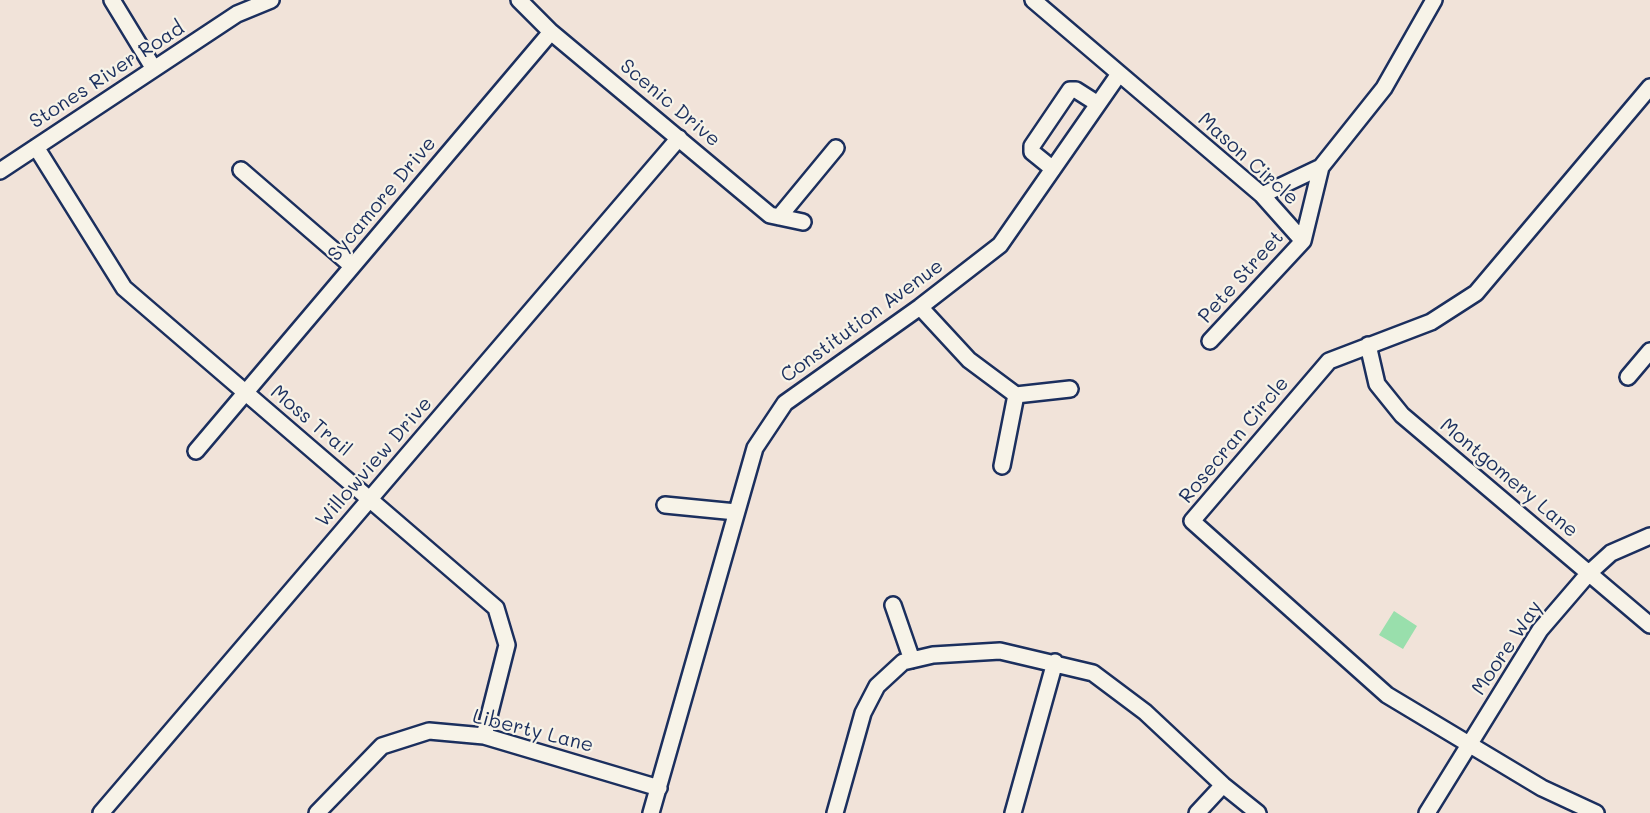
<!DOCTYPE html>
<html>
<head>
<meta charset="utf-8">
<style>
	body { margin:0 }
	canvas { display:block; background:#f1e3d9 }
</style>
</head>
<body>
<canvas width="1650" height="813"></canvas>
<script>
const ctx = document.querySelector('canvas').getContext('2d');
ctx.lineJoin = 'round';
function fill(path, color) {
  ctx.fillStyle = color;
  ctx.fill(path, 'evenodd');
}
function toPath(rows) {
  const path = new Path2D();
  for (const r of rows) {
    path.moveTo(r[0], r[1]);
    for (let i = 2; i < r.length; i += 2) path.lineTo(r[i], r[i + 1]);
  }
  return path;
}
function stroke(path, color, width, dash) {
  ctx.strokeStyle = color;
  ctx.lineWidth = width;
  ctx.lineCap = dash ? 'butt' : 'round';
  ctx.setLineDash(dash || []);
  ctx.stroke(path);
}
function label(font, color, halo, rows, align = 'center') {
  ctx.font = font + ' Mali,sans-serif';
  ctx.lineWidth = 4.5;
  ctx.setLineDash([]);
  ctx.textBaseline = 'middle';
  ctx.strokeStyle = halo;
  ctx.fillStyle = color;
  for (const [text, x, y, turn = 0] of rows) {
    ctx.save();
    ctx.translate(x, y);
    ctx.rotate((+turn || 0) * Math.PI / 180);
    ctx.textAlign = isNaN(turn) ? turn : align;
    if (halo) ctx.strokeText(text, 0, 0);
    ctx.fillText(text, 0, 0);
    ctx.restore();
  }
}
fill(toPath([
	[1394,611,1417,626,1403,649,1379,635]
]), '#99dfac');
const minor = toPath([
	[112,0,154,69],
	[519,0,551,32,770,215,803,222],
	[1033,0,1262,195,1303,241],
	[36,147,124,288,496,608,507,645,484,736],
	[1053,169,1032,152,1032,146,1070,90,1076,90,1098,104],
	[241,170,352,266],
	[0,171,237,14,271,0],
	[1262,195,1321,167],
	[779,217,836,148],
	[920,307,969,360,1016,395,1070,389],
	[1210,341,1303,241,1321,167,1384,88,1434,0],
	[1368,345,1377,384,1402,415,1650,625],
	[1628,377,1650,351],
	[196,451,551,32],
	[1002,466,1016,395],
	[665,505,736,512],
	[893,605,912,660],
	[101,813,679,138],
	[317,813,382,746,429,731,484,736,659,788],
	[651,813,755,448,785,403,920,307,1000,245,1119,74],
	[835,813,863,713,877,686,903,662,933,655,1000,651,1093,673,1145,712,1223,785,1258,813],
	[1013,813,1055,662],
	[1197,813,1223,785],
	[1427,813,1540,630,1589,573,1611,553,1650,536],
	[1596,813,1542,788,1387,695,1192,521,1329,361,1431,322,1476,293,1650,87]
]);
stroke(minor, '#1b2f5e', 20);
stroke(minor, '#f7f3e8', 15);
label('20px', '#1b2f5e', '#f7f3e8', [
	["Stones River Road",107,75,-33],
	["Scenic Drive",670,103,40],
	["Mason Circle",1248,159,42],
	["Sycamore Drive",382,199,-50],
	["Pete Street",1241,277,-48],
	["Constitution Avenue",862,321,-36],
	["Moss Trail",311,421,40],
	["Rosecran Circle",1234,440,-50],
	["Willowview Drive",374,462,-49],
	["Montgomery Lane",1509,478,40],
	["Moore Way",1507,648,-56],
	["Liberty Lane",533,731,14]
]);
</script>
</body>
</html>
